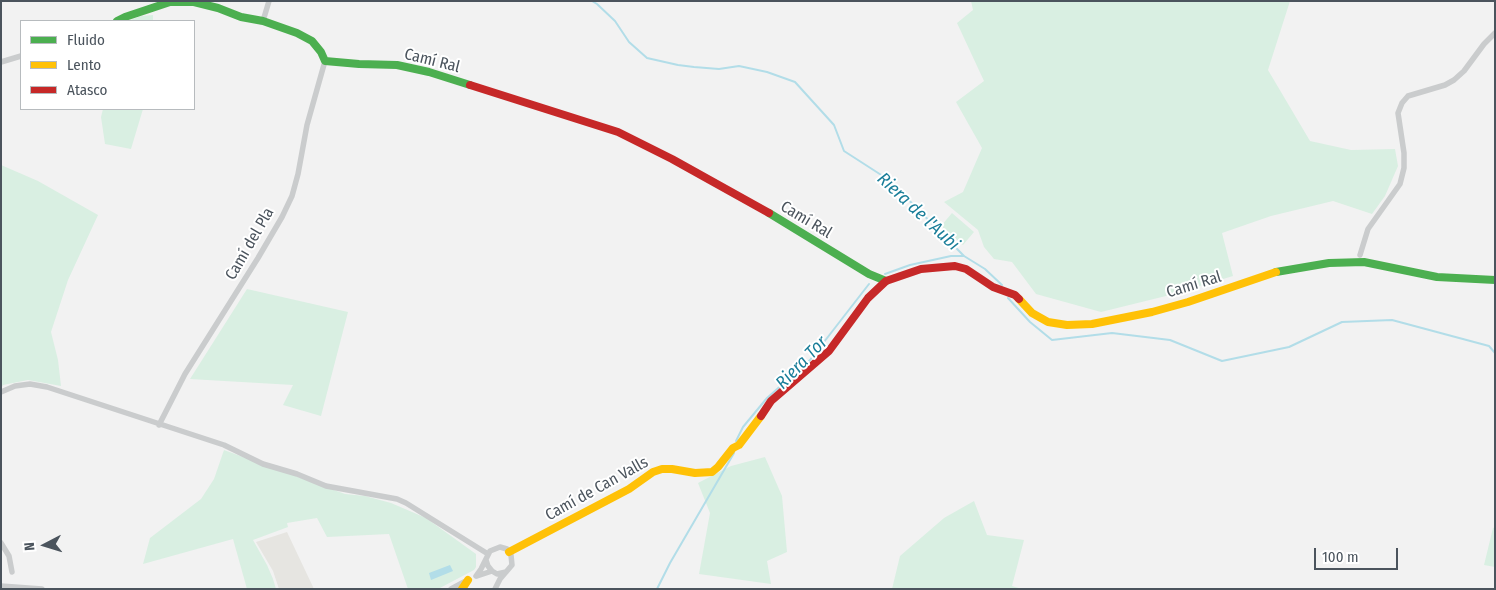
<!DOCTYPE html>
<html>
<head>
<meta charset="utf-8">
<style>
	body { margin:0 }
	#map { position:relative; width:1496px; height:590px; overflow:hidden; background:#f2f2f2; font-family:"Fira Sans Condensed",sans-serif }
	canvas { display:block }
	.frame { position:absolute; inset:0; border:2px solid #4b545d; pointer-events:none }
	.legend { position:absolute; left:20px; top:20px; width:175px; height:90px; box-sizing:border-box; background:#fff; border:1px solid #b7bbbe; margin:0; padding:6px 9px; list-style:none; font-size:15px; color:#4b545d }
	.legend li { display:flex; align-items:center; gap:10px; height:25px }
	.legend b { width:25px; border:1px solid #b7bbbe }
	.north { position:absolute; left:20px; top:520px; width:50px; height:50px; -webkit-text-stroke:4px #fff; paint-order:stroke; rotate:265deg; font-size:14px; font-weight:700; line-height:20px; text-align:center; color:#4b545d }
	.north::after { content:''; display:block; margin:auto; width:18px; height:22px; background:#4b545d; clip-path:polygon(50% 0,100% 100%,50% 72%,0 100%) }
	.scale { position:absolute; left:1314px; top:548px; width:84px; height:22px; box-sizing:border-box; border:2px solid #4b545d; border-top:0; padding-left:6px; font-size:15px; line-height:18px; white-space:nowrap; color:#4b545d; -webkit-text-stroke:4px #fff; paint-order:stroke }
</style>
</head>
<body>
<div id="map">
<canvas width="1496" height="590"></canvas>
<div class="frame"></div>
<ul class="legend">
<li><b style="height:6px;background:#4caf50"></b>Fluido</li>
<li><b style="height:6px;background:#ffc107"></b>Lento</li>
<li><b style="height:6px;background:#c62828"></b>Atasco</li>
</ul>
<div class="north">N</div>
<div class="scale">100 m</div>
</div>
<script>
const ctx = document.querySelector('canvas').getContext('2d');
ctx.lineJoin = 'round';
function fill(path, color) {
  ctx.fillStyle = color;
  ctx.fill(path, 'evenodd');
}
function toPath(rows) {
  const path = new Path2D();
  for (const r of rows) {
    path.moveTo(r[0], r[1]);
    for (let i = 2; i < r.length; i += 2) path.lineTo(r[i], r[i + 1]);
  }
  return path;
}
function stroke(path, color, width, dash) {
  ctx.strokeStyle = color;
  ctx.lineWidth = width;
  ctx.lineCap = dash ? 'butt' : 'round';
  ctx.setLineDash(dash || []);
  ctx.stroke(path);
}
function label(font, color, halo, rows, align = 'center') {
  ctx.font = font + ' "Fira Sans Condensed",sans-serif';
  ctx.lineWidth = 4;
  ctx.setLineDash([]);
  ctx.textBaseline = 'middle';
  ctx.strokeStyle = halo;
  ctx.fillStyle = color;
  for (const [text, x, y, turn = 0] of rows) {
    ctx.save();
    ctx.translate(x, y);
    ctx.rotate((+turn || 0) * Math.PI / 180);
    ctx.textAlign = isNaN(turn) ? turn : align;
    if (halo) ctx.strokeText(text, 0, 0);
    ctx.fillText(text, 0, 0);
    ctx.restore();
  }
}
fill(toPath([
	[287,532,314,589,279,589,273,571,256,542]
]), '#e6e5e1');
fill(toPath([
	[971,1,1290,1,1268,70,1310,141,1351,150,1395,149,1398,166,1385,196,1372,214,1333,201,1271,216,1222,233,1233,276,1170,295,1101,312,1036,294,1012,262,994,259,984,247,978,230,944,202,963,192,982,148,956,102,984,81,957,23,973,10],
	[153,15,153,21,128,21,141,16],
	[103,109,143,109,131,149,105,144,101,117],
	[1,165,38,181,98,215,68,280,51,332,58,360,61,386,28,380,3,385,1,388],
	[952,213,974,232,963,245,941,226],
	[247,289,348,312,321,416,283,405,293,385,190,379],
	[224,450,345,494,365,496,391,503,426,518,476,554,476,567,474,570,438,589,408,589,389,534,327,537,317,518,287,523,288,527,253,540,267,565,273,579,276,589,247,589,233,539,143,564,150,538,201,499,214,479],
	[765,457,782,496,787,552,767,561,771,584,699,574,710,513,698,483,731,466],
	[974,501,987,535,1024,540,1012,586,1022,589,892,589,900,556,944,518],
	[1495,527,1495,567,1484,565,1493,528]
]), '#d9efe2');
fill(toPath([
	[450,565,453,571,431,580,429,573]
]), '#b2dde8');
stroke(toPath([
	[592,1,597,4,615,21,629,42,647,58,678,65,694,67,719,69,739,66,767,72,795,82,834,125,844,151,889,180,964,256,985,269,1002,285],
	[885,274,910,265,951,256,964,256],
	[1008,298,1030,322,1052,340,1112,333,1170,340,1222,361,1289,347,1342,322,1392,320,1489,346,1495,353],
	[736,441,743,427,767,398,810,360,869,284],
	[657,589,670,563,734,453]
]), '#b2dde8', 2);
stroke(toPath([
	[263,21,269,1],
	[1,62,21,56],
	[1360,255,1368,229,1400,184,1404,168,1404,153,1398,113,1402,103,1408,96,1445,85,1454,80,1464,71,1484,44,1495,33],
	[1,392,15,386,30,384,47,387,224,445,263,464,297,474,326,486,397,499,406,503,488,554],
	[159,425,185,374,258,258,282,217,292,196,298,174,307,125,325,61],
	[1,543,9,556,12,572],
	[486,560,488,566,492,571,497,574,506,572],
	[476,576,481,569,490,551,500,547,507,549,511,555,512,565,500,579,495,589],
	[477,576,492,571],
	[1,586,42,589],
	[451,589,464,582]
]), '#cacccd', 5.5);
stroke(toPath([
	[117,21,125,17,170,2,194,2,218,8,241,17,263,21,297,33,312,41,321,52,325,61,359,64,397,65,429,72,470,85],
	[769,213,869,274,886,281],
	[1276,272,1329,263,1364,262,1437,277,1495,280]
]), '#4caf50', 8);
stroke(toPath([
	[1019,299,1032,313,1048,322,1067,325,1092,324,1152,312,1188,302,1276,272],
	[509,552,629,489,653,472,662,469,672,469,695,473,712,472,718,467,733,448,739,445,761,416],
	[462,589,468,580]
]), '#ffc107', 8);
stroke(toPath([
	[470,85,618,132,672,159,769,213],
	[761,416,771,401,829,351,868,298,886,281,921,269,955,266,966,269,993,287,1015,295,1019,299]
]), '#c62828', 8);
label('16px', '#4b545d', '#fff', [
	["Camí Ral",432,61,14],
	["Camí Ral",806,220,31],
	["Camí del Pla",250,244,-60],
	["Camí Ral",1194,285,-17],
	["Camí de Can Valls",597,489,-29]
]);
label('italic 18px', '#1a7e99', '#fff', [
	["Riera de l'Aubi",918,212,43],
	["Riera Tor",802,363,-46]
]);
</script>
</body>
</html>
